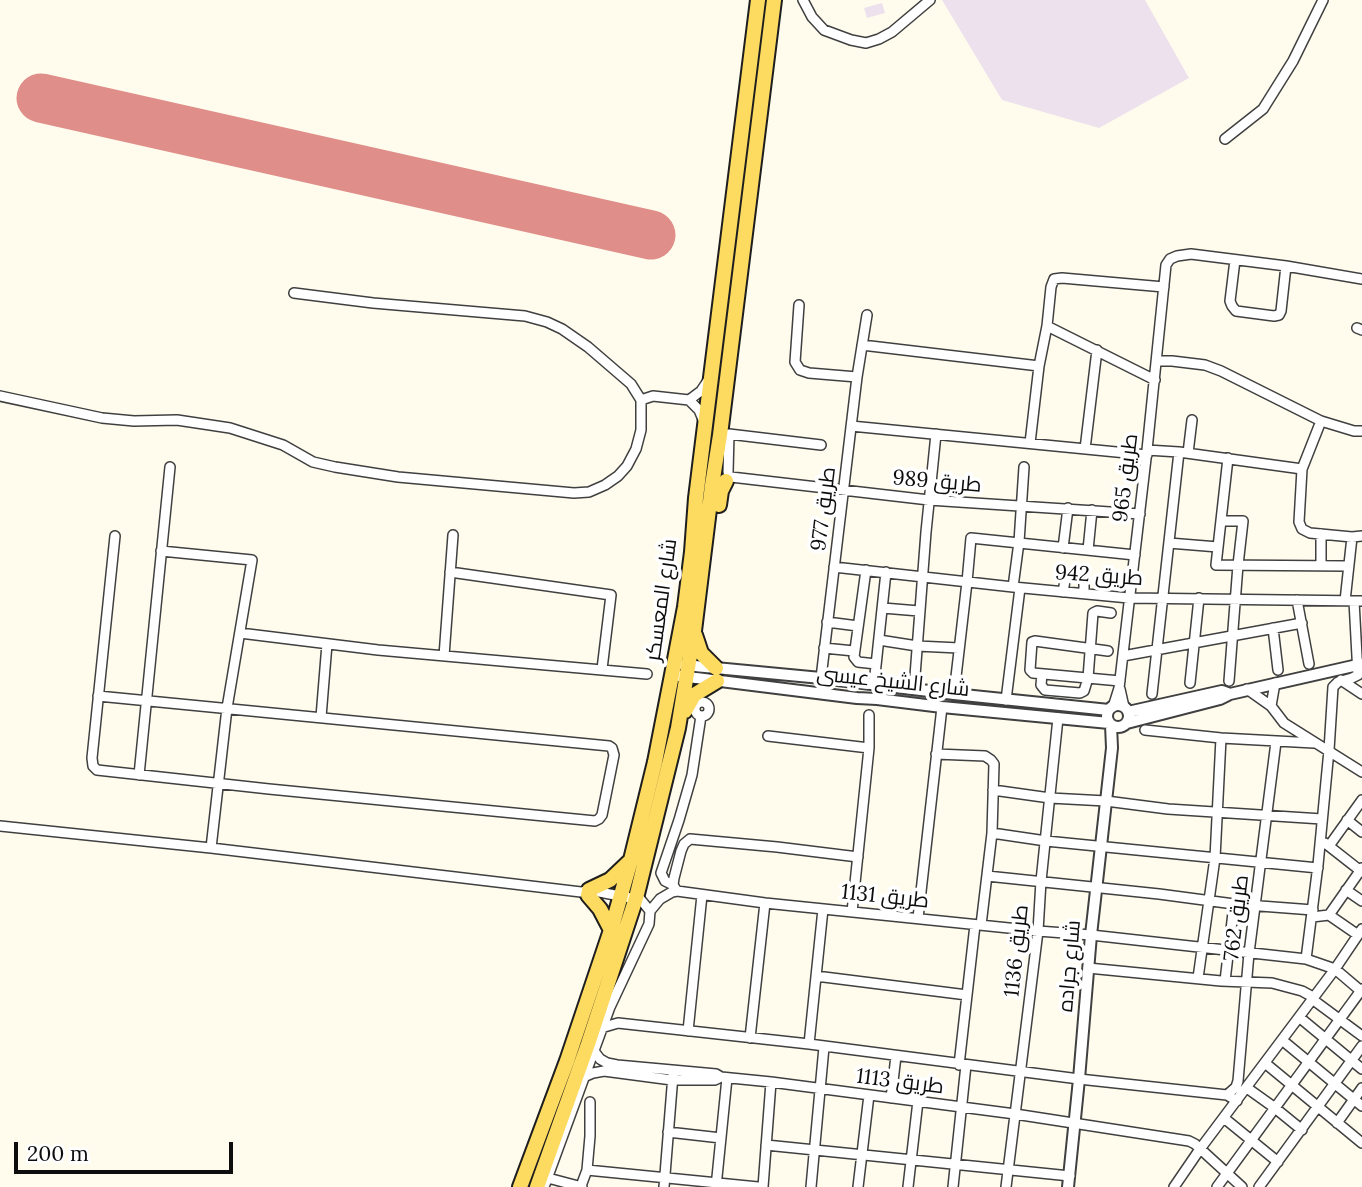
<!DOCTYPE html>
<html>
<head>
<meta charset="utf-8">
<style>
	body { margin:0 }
	#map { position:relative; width:1362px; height:1187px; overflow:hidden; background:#fffcee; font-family:Lora,serif }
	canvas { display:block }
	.scale { position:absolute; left:14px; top:1142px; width:219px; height:32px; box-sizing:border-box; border:4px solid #0d0d0d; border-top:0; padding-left:9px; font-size:21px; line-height:24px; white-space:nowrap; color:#0d0d0d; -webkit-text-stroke:5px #fff; paint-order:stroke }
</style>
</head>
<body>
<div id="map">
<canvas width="1362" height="1187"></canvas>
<div class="scale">200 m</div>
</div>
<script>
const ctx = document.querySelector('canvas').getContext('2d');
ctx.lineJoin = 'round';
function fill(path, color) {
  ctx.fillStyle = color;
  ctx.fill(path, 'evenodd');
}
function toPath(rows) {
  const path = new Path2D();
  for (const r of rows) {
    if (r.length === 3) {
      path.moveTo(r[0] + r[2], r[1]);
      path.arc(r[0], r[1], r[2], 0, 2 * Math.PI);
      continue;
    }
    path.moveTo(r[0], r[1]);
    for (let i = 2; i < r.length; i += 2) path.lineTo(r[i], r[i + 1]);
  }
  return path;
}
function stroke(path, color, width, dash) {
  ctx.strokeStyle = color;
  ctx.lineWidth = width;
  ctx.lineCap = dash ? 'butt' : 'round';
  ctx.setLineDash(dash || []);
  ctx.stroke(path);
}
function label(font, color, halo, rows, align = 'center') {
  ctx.font = font + ' Lora,Cairo,serif';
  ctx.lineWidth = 7;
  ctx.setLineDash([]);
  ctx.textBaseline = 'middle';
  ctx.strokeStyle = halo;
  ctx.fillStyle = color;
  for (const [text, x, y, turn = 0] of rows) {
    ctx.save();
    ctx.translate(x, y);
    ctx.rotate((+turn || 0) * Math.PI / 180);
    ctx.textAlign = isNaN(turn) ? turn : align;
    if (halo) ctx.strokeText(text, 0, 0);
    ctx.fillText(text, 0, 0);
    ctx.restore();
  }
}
fill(toPath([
	[942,0,1145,0,1189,78,1099,128,1002,100],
	[882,3,885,13,867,18,864,8]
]), '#ece1ed');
stroke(toPath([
	[41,98,651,235]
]), '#e08e89', 49);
const minor = toPath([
	[803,0,812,17,824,30,851,40,866,43,879,39,892,32,930,0],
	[1225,139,1263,109,1293,61,1323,0],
	[1235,260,1230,301,1232,306,1236,311,1274,316,1279,315,1281,311,1286,266],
	[799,305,795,362,800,370,809,373,857,377],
	[1047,326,1155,380],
	[1357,328,1362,330],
	[862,345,1039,366],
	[1157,361,1172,361,1205,365,1221,371,1321,421,1354,431,1362,431],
	[0,396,102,418,134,421,177,420,230,428,283,445,313,462,335,467,398,477,574,493,589,492,605,485,618,476,627,466,636,449,641,430,641,400,631,384,588,347,562,329,547,322,525,316,373,303,294,293],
	[641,400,653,396,689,400,699,410,704,422],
	[689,400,701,391,709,379],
	[1321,421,1302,469,1299,522,1302,529,1310,533,1352,537,1362,536],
	[851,426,1147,455],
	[1030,443,1039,366,1047,326,1051,287,1054,279,1062,278,1164,287],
	[1085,449,1097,350],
	[1147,450,1179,452,1302,469],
	[1188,453,1192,420],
	[1228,458,1216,565,1348,566],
	[728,472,729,434,821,445],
	[731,477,929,500,1140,514],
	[1221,521,1243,521,1238,565,1229,681],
	[1169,543,1218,547],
	[1063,548,1068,508],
	[1088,550,1092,510],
	[161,551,252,560,227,708,211,848],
	[1321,566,1321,534],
	[834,567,1013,587,1129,598,1362,601],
	[866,570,854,657,858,662,876,664],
	[450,572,611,595,602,669],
	[1013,587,1019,542,1024,467],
	[1063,592,1066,575,1081,575,1084,577,1084,593],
	[1297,600,1309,664],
	[1345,601,1352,537],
	[883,608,919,611],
	[827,622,858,626],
	[1273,628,1278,670],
	[240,633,378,650,647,674],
	[879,640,917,646,959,648],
	[824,648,854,651],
	[1108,651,1035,641,1032,642,1030,670,1033,673,1120,681],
	[444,656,453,535],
	[1123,656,1302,623],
	[1042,674,1041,685,1045,690,1080,693,1084,691,1088,678,1093,613,1097,611,1111,613],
	[821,678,857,377,867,315],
	[1341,680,1362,694],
	[1190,683,1199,598],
	[874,684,886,572],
	[914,689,926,532,936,434],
	[1120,689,1124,707],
	[1247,689,1271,706,1284,723,1362,772],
	[954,694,967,582,971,538,1135,555],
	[1152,694,1179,452],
	[98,696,609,746,612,748,614,755,602,815,599,819,595,821,269,789,97,770,93,766,92,758,115,536],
	[1006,700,1020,588],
	[702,709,7],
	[1271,706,1275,683],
	[1113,707,1119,688,1147,450,1166,265,1170,259,1177,256,1191,254,1286,266,1362,279],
	[321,717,327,644],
	[1145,730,1221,738,1314,743],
	[768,736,869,748],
	[936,754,985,756,991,760,994,764,992,833,981,925],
	[139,775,170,467],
	[993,790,1050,798,1106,801,1168,809,1322,819],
	[1347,820,1362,832],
	[0,826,211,848,581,892,589,890,641,900,650,911,649,924,610,1007,544,1187],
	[992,833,1046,841,1318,868],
	[1325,843,1362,872],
	[1329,846,1362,800],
	[987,876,1159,894,1234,904,1313,910],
	[673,885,665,881,661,873,679,820,692,775,701,716],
	[1346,890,1362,901],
	[677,891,673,885,674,878,681,851,684,844,690,839,777,847,858,857],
	[650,911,660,899,672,892,677,891,765,903,1038,931,1091,935,1306,959,1335,969,1362,992],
	[852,912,869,748,869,715],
	[1329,915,1362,868],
	[1312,917,1329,915,1358,935],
	[918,918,942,707],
	[1306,959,1318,865,1329,750,1333,687,1338,682,1352,678,1358,675,1354,601],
	[1088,968,1221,981,1272,983,1302,991,1313,997],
	[816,976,967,995],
	[1198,978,1215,858,1221,738],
	[1225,981,1234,904],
	[1312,999,1362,1036],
	[1299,1017,1362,1069],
	[601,1028,618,1023,809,1044,1079,1079,1227,1095,1237,1101],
	[688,1031,702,895],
	[750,1038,765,903],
	[1282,1040,1362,1106],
	[809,1044,823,909],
	[594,1051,600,1059,607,1063,617,1065,716,1074,721,1077,771,1082,1015,1114,1189,1141,1195,1144,1242,1187],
	[1265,1063,1362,1143],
	[959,1065,975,925],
	[584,1077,593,1073,604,1071,672,1080,715,1080,721,1077],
	[1247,1088,1275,1108,1302,1130],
	[1227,1095,1236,1087,1238,1081,1249,953,1276,742],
	[891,1098,896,1056],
	[1224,1118,1278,1162],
	[1337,1123,1362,1088],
	[668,1132,721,1138],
	[766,1145,1070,1176],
	[587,1170,758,1187],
	[548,1178,582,1187],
	[581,1186,587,1170,590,1136,590,1102],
	[664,1187,673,1075],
	[716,1187,727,1078],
	[763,1187,771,1082],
	[811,1187,824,1047],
	[858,1187,869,1095],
	[908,1187,918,1101],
	[953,1187,966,1065],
	[1006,1187,1038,931,1041,881,1058,718],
	[1174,1187,1200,1149,1335,969,1362,929],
	[1217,1187,1362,989],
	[1259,1187,1362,1046]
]);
const tertiary = toPath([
	[684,665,821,678,954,694,1109,710],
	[672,675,857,698,877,699,942,707,1109,723],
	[1118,716,11],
	[1128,712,1222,691,1230,694],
	[1127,723,1220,699,1230,694,1362,664],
	[1068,1187,1079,1079,1091,935,1112,748,1111,725]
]);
const primary = toPath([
	[719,505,721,491,726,481],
	[695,635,701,653,716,668],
	[685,711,694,695,717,681],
	[589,890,610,880,630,861],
	[588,895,600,909,611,930],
	[520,1187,567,1061,611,930,631,860,655,762,672,675,685,607,692,552,696,498,758,0],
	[537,1187,588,1044,636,898,678,728,694,631,712,485,720,435,774,0]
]);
stroke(minor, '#404040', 12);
stroke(tertiary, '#404040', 14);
stroke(primary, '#1e1e1e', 18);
stroke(minor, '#fff', 9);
stroke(tertiary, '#fff', 10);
stroke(primary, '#fdda60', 14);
label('21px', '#0d0d0d', '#fff', [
	["طريق 965",1126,478,-83],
	["طريق 989",937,482,5],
	["طريق 977",824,509,-83],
	["طريق 942",1099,576,4],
	["شارع المعسكر",662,600,-82],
	["شارع الشيخ عيسى",893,682,6],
	["طريق 1131",885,897,6],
	["طريق 762",1237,918,-83],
	["طريق 1136",1017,951,-84],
	["شارع جراده",1070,966,-85],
	["طريق 1113",900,1082,7]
]);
</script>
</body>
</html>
